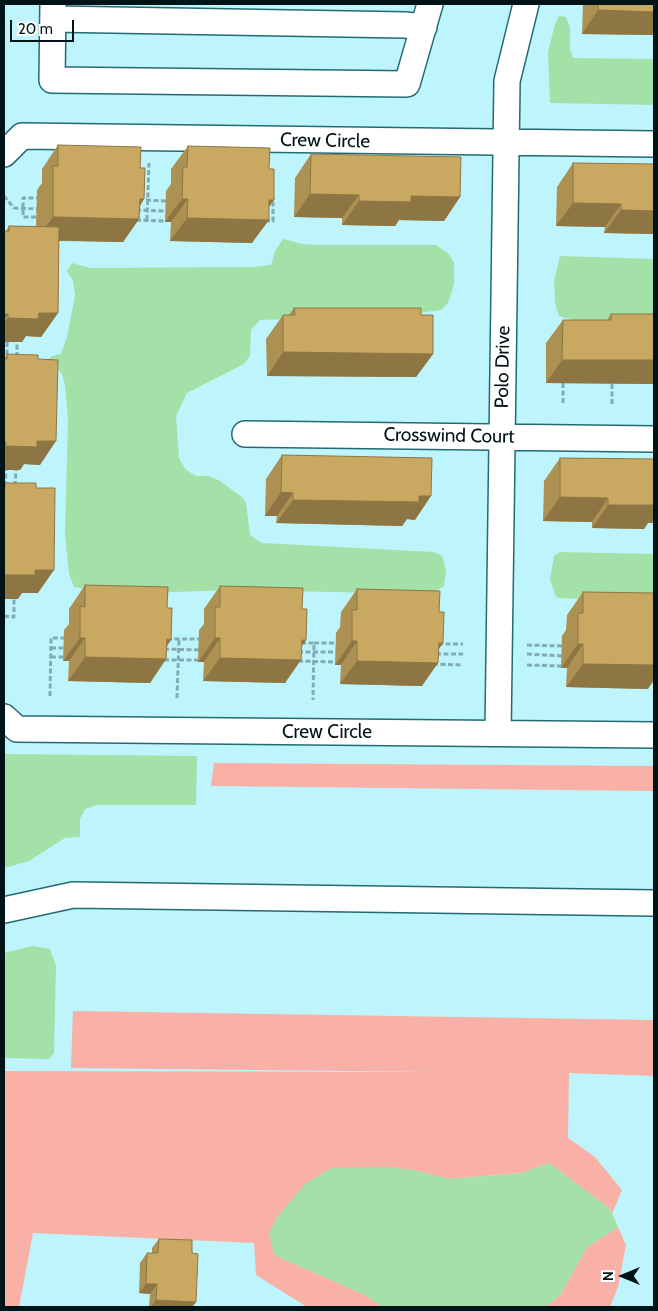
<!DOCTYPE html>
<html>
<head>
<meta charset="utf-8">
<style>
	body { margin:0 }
	#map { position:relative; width:658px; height:1311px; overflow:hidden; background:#bef4fc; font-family:Cabin,sans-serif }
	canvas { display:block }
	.frame { position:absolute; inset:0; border:5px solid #001418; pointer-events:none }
	.north { position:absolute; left:598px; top:1251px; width:50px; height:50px; -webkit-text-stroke:4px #fff; paint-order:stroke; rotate:270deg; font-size:14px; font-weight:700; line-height:20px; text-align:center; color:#001418 }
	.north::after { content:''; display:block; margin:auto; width:18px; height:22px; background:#001418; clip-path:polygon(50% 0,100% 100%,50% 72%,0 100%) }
	.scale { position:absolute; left:10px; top:20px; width:64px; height:22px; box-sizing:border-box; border:2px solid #001418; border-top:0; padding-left:6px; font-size:15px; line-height:18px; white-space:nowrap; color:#001418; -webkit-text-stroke:4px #fff; paint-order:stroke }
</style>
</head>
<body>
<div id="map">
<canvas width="658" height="1311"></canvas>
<div class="frame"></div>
<div class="north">N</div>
<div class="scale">20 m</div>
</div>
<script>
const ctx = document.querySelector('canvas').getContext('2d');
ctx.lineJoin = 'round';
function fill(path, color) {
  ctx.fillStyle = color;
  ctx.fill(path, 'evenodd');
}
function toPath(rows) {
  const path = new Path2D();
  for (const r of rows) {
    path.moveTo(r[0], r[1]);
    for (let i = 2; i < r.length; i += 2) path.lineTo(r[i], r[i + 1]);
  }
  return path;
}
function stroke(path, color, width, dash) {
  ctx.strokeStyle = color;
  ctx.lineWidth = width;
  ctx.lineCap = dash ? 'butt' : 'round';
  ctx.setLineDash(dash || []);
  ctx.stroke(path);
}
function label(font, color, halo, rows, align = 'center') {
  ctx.font = font + ' Cabin,sans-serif';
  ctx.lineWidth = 5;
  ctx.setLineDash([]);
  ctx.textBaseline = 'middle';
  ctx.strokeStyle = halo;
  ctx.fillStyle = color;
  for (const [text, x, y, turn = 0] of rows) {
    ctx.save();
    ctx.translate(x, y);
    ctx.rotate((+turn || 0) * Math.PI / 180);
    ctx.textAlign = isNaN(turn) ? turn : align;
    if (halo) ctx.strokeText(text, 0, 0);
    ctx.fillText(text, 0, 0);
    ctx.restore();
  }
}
fill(toPath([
	[214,763,654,766,654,791,211,786],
	[73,1011,654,1020,654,1076,569,1073,568,1138,595,1157,622,1190,612,1214,610,1209,549,1163,522,1173,449,1179,413,1170,274,1255,365,1295,383,1307,307,1307,256,1275,254,1243,33,1233,19,1307,4,1307,4,1071,439,1072,71,1068],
	[618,1227,626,1245,618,1287,610,1307,545,1307,560,1295,587,1247]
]), '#f9b0a7');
fill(toPath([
	[559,16,566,17,570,28,570,49,573,58,654,59,654,105,550,103,548,52,555,24],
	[283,239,302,244,320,245,436,245,448,253,454,262,454,284,448,303,441,310,405,315,260,320,251,330,250,356,244,364,187,393,176,416,179,458,186,470,196,476,209,476,220,481,243,498,246,503,250,535,262,543,434,552,442,556,446,569,444,586,431,594,233,590,174,592,87,589,74,587,69,574,65,534,68,418,65,385,62,374,56,367,45,363,52,356,61,354,67,337,75,295,73,281,67,271,72,263,90,268,253,267,271,265,275,251],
	[560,256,654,259,654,322,573,320,559,316,555,303,554,281],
	[560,552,654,554,654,601,558,598,555,595,550,579,554,556],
	[4,754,197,756,196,805,97,805,85,809,80,819,80,837,65,838,29,861,4,868],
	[33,946,50,949,56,966,54,1053,49,1059,4,1058,4,953],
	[549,1163,610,1209,618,1227,587,1247,560,1295,545,1307,383,1307,365,1295,274,1255,269,1233,278,1216,306,1183,332,1168,386,1167,413,1170,449,1179,522,1173]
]), '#a4e1a9');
const minor = toPath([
	[53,4,52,80,407,84,430,4],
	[53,19,405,25,424,27],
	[4,154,22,136,654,144],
	[245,434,654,439],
	[4,717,17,729,654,735],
	[498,733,507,81,526,4],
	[4,910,73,895,654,903]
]);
stroke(minor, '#236a73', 28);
stroke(toPath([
	[4,196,14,208,37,209],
	[146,200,166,201],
	[136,210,166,211],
	[36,217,23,217,23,198,37,198],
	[136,220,165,221],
	[147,220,149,163],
	[265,221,273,221,273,198],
	[7,342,7,357],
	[17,357,17,342],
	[563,383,563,403],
	[612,404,612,380],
	[5,486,6,470],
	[15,486,16,470],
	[4,616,14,617,14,599],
	[167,639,199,639],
	[301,643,314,643,313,700],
	[314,643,336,643],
	[438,644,463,644],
	[527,645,562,646],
	[51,648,63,648],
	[164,649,199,650],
	[298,652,335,652],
	[436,654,463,654],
	[527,654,562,656],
	[51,657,63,657],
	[164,660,198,660],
	[298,661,335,662],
	[433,664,463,665],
	[527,665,561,666],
	[50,696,51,638,64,638],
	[177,698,179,639]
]), '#81acb3', 3, [5, 2.5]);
stroke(minor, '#fff', 25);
fill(toPath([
	[583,4,654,4,654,35,582,34],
	[58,145,140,168,144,199,140,206,139,219,123,242,59,241,58,313,41,337,26,336,22,342,4,342,4,231,6,231,9,226,36,226,37,190,42,183,42,169],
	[188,146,269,207,252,243,170,241,171,222,165,222,166,191,171,184,171,169],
	[311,154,460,197,444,221,399,220,395,226,342,225,342,218,294,217,295,178],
	[573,163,654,164,654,234,604,233,605,227,556,226,557,187],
	[294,308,421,315,433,354,416,377,267,376,266,339,283,315,289,315],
	[611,314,654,314,654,384,546,383,546,343,563,320,607,320],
	[7,354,40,465,24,464,20,470,4,470,4,359],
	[282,455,415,520,407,519,402,526,276,523,277,516,265,516,266,479],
	[560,458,654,459,654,523,648,523,644,529,592,528,592,522,543,521,544,481],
	[85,585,166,646,166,659,150,683,68,681,69,661,63,661,64,630,69,624,69,609],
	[220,586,302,647,285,683,203,681,204,662,198,662,199,630,204,624,204,609],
	[357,589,439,612,443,643,438,650,422,686,340,684,341,665,335,665,336,633,340,627,341,612],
	[583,592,648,689,566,687,567,668,561,668,562,636,566,630,567,615],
	[159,1239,192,1253,196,1302,192,1307,149,1307,150,1294,139,1293,140,1263,147,1253,152,1253,152,1248]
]), '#ad9153');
fill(toPath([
	[598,10,654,12,654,35,582,34],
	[310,194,359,195,342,218,294,217],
	[411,196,460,197,444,221,399,220,395,226,342,225,359,201],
	[140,199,144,199,131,219,139,219,123,242,36,240,53,217],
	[182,199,188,199,171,222,165,222],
	[269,200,274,200,260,220,269,220,252,243,170,241,187,218],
	[573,203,621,204,605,227,556,226],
	[621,210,654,211,654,234,604,233],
	[39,313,58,313,41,337,26,336,22,342,4,342,4,323,8,318],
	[4,314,8,314,4,319],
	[283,352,433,354,416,377,267,376],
	[562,360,654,360,654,384,546,383],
	[37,441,56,441,40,465,24,464,20,470,4,470,4,449,6,446],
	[281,492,293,493,277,516,265,516],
	[419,496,431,496,415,520,407,519,402,526,276,523,293,500],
	[560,497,608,498,592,522,543,521],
	[608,505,654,505,654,523,648,523,644,529,592,528],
	[35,570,54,570,38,593,22,593,18,599,4,599,4,575],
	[80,638,85,638,69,661,63,661],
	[215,638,220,638,204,662,198,662],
	[167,639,171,640,158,659,166,659,150,683,68,681,85,657],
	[302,640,306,640,293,659,301,660,285,683,203,681,220,658],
	[352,641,357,641,341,665,335,665],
	[439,643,443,643,429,662,438,663,422,686,340,684,357,661],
	[578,644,583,644,567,668,561,668],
	[654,661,654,680,648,689,566,687,583,664],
	[146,1284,157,1284,150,1294,139,1293],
	[156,1300,196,1302,192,1307,151,1307]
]), '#8d7644');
const building = toPath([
	[598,4,654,4,654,12,598,10,598,4],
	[58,145,141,147,140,168,145,168,144,199,140,199,139,219,53,217,53,166,58,166,58,145],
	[188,146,270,148,269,169,274,169,274,200,269,200,269,220,187,218,188,199,182,199,183,167,187,167,188,146],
	[311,154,461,157,460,197,411,196,411,202,359,201,359,195,310,194,311,154],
	[573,163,654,164,654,211,621,210,621,204,573,203,573,163],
	[9,226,59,227,58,313,39,313,38,319,8,318,8,314,4,314,4,231,9,231,9,226],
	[294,308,421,308,421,315,433,315,433,354,283,352,283,315,295,315,294,308],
	[611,314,654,314,654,360,562,360,563,320,611,320,611,314],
	[7,354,38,355,38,359,58,360,56,441,37,441,37,447,6,446,6,442,4,441,4,359,7,359,7,354],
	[282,455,432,458,431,496,419,496,419,502,293,500,293,493,281,492,282,455],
	[560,458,654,459,654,505,608,505,608,498,560,497,560,458],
	[5,483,36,483,36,488,55,488,54,570,35,570,35,575,4,575,4,487,5,487,5,483],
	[85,585,168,587,167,608,172,608,171,640,167,639,166,659,85,657,85,638,80,638,80,606,85,607,85,585],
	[220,586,303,588,302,609,307,609,306,640,302,640,301,660,220,658,220,638,215,638,215,607,220,607,220,586],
	[357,589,440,591,439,612,444,612,443,643,439,643,438,663,357,661,357,641,352,641,352,610,357,610,357,589],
	[583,592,654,593,654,665,583,664,583,644,578,644,578,613,583,613,583,592],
	[159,1239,192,1240,192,1253,198,1254,196,1302,156,1300,157,1284,146,1284,147,1253,158,1253,159,1239]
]);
fill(building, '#c9a961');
stroke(building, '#8d7644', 1);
label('19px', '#001418', '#fff', [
	["Crew Circle",325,141,1],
	["Polo Drive",503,367,-89],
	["Crosswind Court",449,436,1],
	["Crew Circle",327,732]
]);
</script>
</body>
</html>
